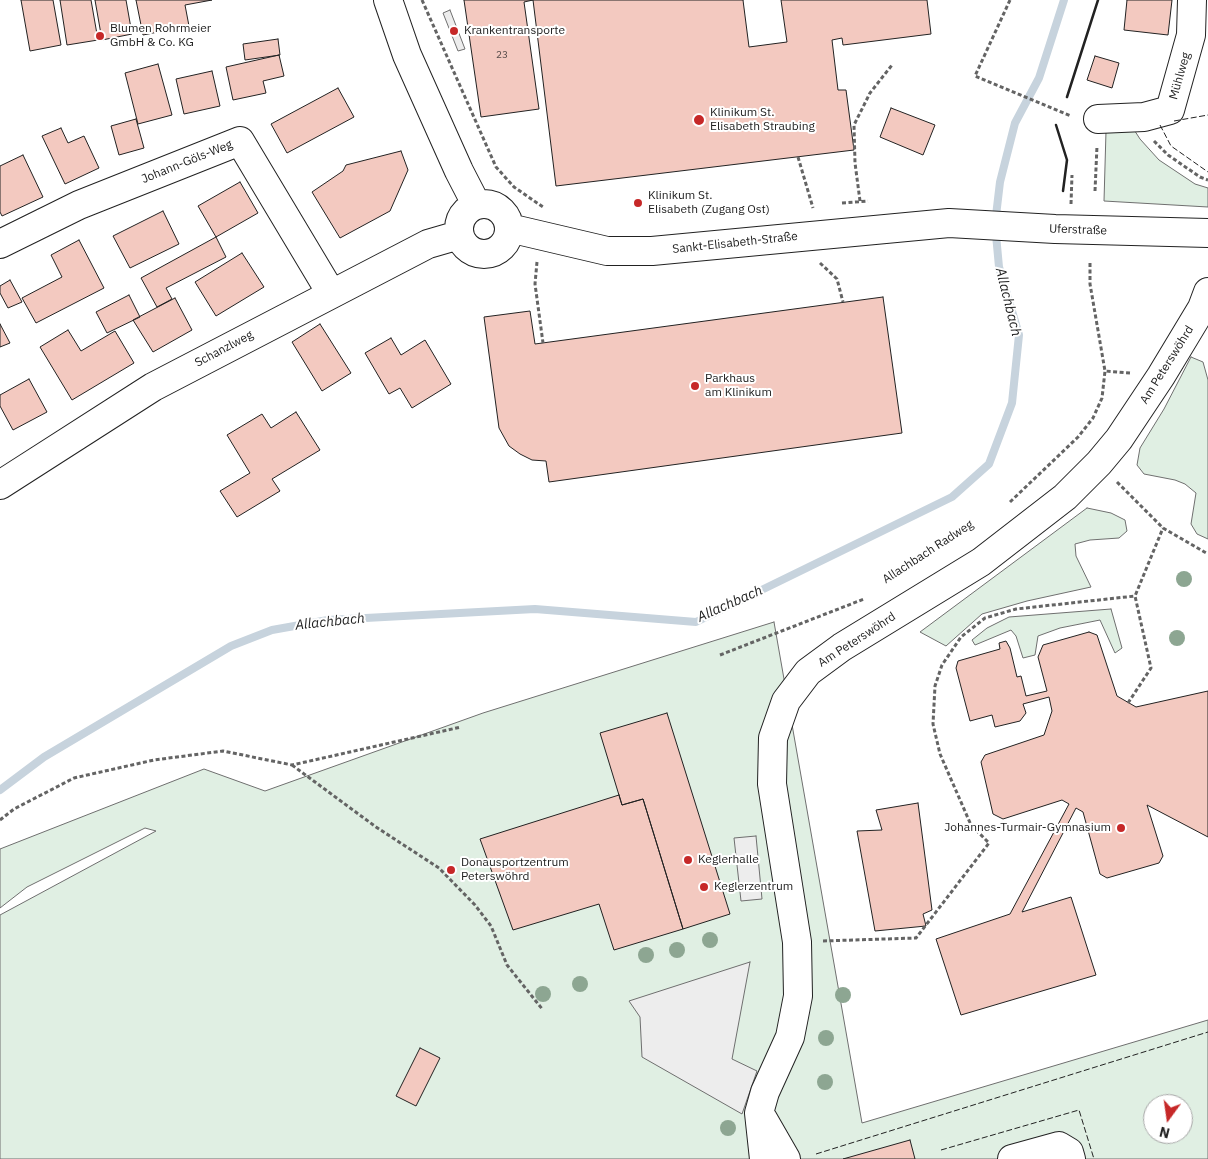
<!DOCTYPE html>
<html>
<head>
<meta charset="utf-8">
<style>
	body { margin:0 }
	#map { position:relative; width:1208px; height:1159px; overflow:hidden; background:#fff; font-family:"IBM Plex Sans",sans-serif }
	canvas { display:block }
	.north { position:absolute; left:1143px; top:1094px; width:50px; height:50px; box-sizing:border-box; background:#fff; border:1px solid #a7a7a7; border-radius:50%; rotate:194deg; font-size:14px; font-weight:700; line-height:20px; text-align:center; color:#222 }
	.north::after { content:''; display:block; margin:auto; width:18px; height:22px; background:#c62828; clip-path:polygon(50% 0,100% 100%,50% 72%,0 100%) }
</style>
</head>
<body>
<div id="map">
<canvas width="1208" height="1159"></canvas>
<div class="north">N</div>
</div>
<script>
const ctx = document.querySelector('canvas').getContext('2d');
ctx.lineJoin = 'round';
function fill(path, color) {
  ctx.fillStyle = color;
  ctx.fill(path, 'evenodd');
}
function toPath(rows) {
  const path = new Path2D();
  for (const r of rows) {
    if (r.length === 3) {
      path.moveTo(r[0] + r[2], r[1]);
      path.arc(r[0], r[1], r[2], 0, 2 * Math.PI);
      continue;
    }
    path.moveTo(r[0], r[1]);
    for (let i = 2; i < r.length; i += 2) path.lineTo(r[i], r[i + 1]);
  }
  return path;
}
function stroke(path, color, width, dash) {
  ctx.strokeStyle = color;
  ctx.lineWidth = width;
  ctx.lineCap = dash ? 'butt' : 'round';
  ctx.setLineDash(dash || []);
  ctx.stroke(path);
}
function label(font, color, halo, rows, align = 'center') {
  ctx.font = font + ' "IBM Plex Sans",sans-serif';
  ctx.lineWidth = 4;
  ctx.setLineDash([]);
  ctx.textBaseline = 'middle';
  ctx.strokeStyle = halo;
  ctx.fillStyle = color;
  for (const [text, x, y, turn = 0] of rows) {
    ctx.save();
    ctx.translate(x, y);
    ctx.rotate((+turn || 0) * Math.PI / 180);
    ctx.textAlign = isNaN(turn) ? turn : align;
    if (halo) ctx.strokeText(text, 0, 0);
    ctx.fillText(text, 0, 0);
    ctx.restore();
  }
}
const green = toPath([
	[1131,125,1140,139,1159,160,1195,184,1208,188,1208,207,1104,201,1106,131,1131,125],
	[1191,357,1203,362,1208,380,1208,539,1197,534,1191,524,1196,493,1185,484,1175,480,1144,474,1137,465,1140,448,1164,409,1191,357],
	[1087,508,1111,513,1125,520,1127,531,1119,538,1090,540,1075,544,1076,556,1091,587,1027,601,982,614,946,646,920,632,1087,508],
	[1111,609,1122,648,1115,653,1100,620,1060,628,1038,636,1035,655,1023,658,1016,636,1011,630,975,645,972,640,987,628,1009,617,1111,609],
	[774,622,862,1123,1208,1020,1208,1159,0,1159,0,915,156,831,145,828,27,887,0,908,0,849,204,769,265,791,483,713,774,622],
	[1153,1104,1183,1104,1183,1134,1153,1134,1153,1104]
]);
fill(green, '#e0efe3');
stroke(green, '#6f6f6f', 1);
const parking = toPath([
	[450,10,465,49,458,51,443,13,450,10],
	[756,836,762,899,741,901,734,838,756,836],
	[750,962,732,1059,757,1071,742,1114,642,1057,640,1017,629,1001,750,962]
]);
fill(parking, '#ededed');
stroke(parking, '#6f6f6f', 1);
stroke(toPath([
	[0,790,44,757,231,646,272,630,328,620,535,609,696,622,952,497,989,464,1012,403,1019,335,999,267,995,224,1000,182,1015,123,1039,78,1064,0]
]), '#c7d3dd', 8);
const building = toPath([
	[21,0,53,0,61,45,30,51,21,0],
	[60,0,91,0,98,40,67,45,60,0],
	[95,0,126,0,132,34,102,40,95,0],
	[136,0,212,0,185,5,189,26,143,35,136,0],
	[464,0,533,0,524,2,539,109,481,117,464,0],
	[743,0,749,47,787,42,781,0,927,0,931,34,843,45,842,38,832,40,838,90,846,90,854,150,556,186,533,0,743,0],
	[1127,0,1172,0,1168,35,1124,30,1127,0],
	[278,39,280,55,245,60,243,44,278,39],
	[279,55,284,76,263,81,266,93,233,100,226,67,279,55],
	[1095,56,1119,63,1112,88,1087,80,1095,56],
	[158,64,172,115,138,124,125,73,158,64],
	[212,71,220,106,184,114,176,79,212,71],
	[338,88,354,117,287,153,271,124,338,88],
	[891,108,935,125,923,155,880,137,891,108],
	[136,119,144,148,119,155,111,126,136,119],
	[61,128,68,143,84,136,99,168,65,184,42,136,61,128],
	[401,151,408,170,390,211,340,238,312,192,343,171,346,165,401,151],
	[23,155,43,197,2,216,0,212,0,166,23,155],
	[240,182,258,213,216,237,198,206,240,182],
	[163,211,179,244,130,268,113,236,163,211],
	[216,237,226,257,166,288,172,299,157,307,141,278,216,237],
	[79,240,104,288,36,323,22,298,62,277,51,255,79,240],
	[242,253,264,287,216,316,195,282,242,253],
	[10,280,22,302,8,308,0,293,0,286,10,280],
	[129,295,140,317,107,333,96,312,129,295],
	[883,297,902,433,549,482,546,461,532,460,520,454,509,446,499,428,484,317,530,311,535,344,883,297],
	[175,298,192,330,153,352,133,320,175,298],
	[0,324,10,343,0,347,0,324],
	[320,324,351,373,322,391,292,342,320,324],
	[68,330,81,351,115,331,134,363,72,400,40,347,68,330],
	[391,338,401,355,425,340,451,384,412,408,400,388,389,394,365,353,391,338],
	[29,379,47,412,13,430,0,406,0,395,29,379],
	[296,412,320,450,272,479,280,491,237,517,220,491,250,473,227,435,262,414,271,428,296,412],
	[1089,632,1097,635,1117,696,1136,707,1208,691,1208,837,1147,805,1163,856,1159,863,1107,878,1100,874,1083,812,1076,808,1022,912,1071,897,1096,975,961,1015,936,939,1010,914,1069,804,1062,800,1003,819,993,814,981,762,985,755,1044,735,1052,711,1049,697,1023,704,1026,713,1020,721,995,727,992,715,970,721,956,668,958,661,1000,649,999,643,1006,641,1010,648,1017,677,1021,676,1026,696,1047,691,1038,657,1043,645,1089,632],
	[667,713,730,914,683,929,643,799,622,805,600,733,667,713],
	[619,795,622,805,643,799,683,929,614,950,599,904,513,930,480,839,619,795],
	[918,803,932,910,923,914,926,926,875,931,857,831,882,830,876,810,918,803],
	[420,1048,440,1058,416,1106,396,1096,420,1048],
	[910,1140,915,1159,843,1159,910,1140]
]);
fill(building, '#f3c9c0');
stroke(building, '#222', 1);
const minor = toPath([
	[388,0,407,55,459,171,476,204],
	[1098,119,1144,117,1170,110,1191,35,1192,0],
	[484,229,25],
	[509,228,607,251,652,251,949,223,1055,229,1208,233],
	[0,244,79,205,240,141,331,293],
	[0,485,153,387,428,244,459,235],
	[763,1119,786,1159],
	[764,1159,759,1113,765,1092,790,1037,798,996,797,942,772,784,773,738,786,701,808,672,842,647,981,562,1065,497,1099,463,1119,439,1161,376,1202,308,1208,292],
	[1012,1159,1059,1146,1069,1152,1071,1159]
]);
stroke(minor, '#222', 30);
stroke(toPath([
	[422,0,496,167,514,187,543,207],
	[1010,0,975,76,1071,116],
	[1154,141,1168,155,1200,177,1208,180],
	[798,157,813,208],
	[1095,191,1097,146],
	[860,201,855,163,854,125,870,93,892,65],
	[842,203,868,201],
	[1071,204,1072,175],
	[537,262,535,284,543,343],
	[820,263,837,279,843,302],
	[1090,263,1090,284,1105,371],
	[1117,482,1163,528,1208,554],
	[1010,502,1078,437,1093,418,1102,398,1105,371,1130,373],
	[720,655,864,599],
	[1128,703,1151,668,1135,596,1163,528],
	[292,765,376,827,439,868,475,905,491,926,507,965,543,1010],
	[0,820,14,809,74,778,154,760,223,751,292,765,461,727],
	[823,941,916,938,989,843,971,825,940,754,933,724,935,686,942,665,961,637,985,618,1016,609,1135,596]
]), '#646464', 3, [4, 2.5]);
stroke(minor, '#fff', 28);
stroke(toPath([
	[1174,121,1208,115],
	[1160,125,1171,146,1208,172],
	[941,1150,1079,1110,1094,1159],
	[816,1154,1208,1032]
]), '#222', 1, [6, 2.5]);
stroke(toPath([
	[1067,97,1098,0],
	[1056,125,1067,160,1063,191]
]), '#222', 2.5);
ctx.fillStyle = '#8da692';
for (const [x, y] of [
	[1184,579],
	[1177,638],
	[710,940],
	[677,950],
	[646,955],
	[580,984],
	[543,994],
	[843,995],
	[826,1038],
	[825,1082],
	[728,1128]
]) {
  ctx.beginPath();
  ctx.arc(x, y, 8, 0, 2 * Math.PI);
  ctx.fill();
}
for (const [x, y, r, color] of [
	[454,31,5,"#c62828"],
	[100,36,5,"#c62828"],
	[699,120,6,"#c62828"],
	[638,203,5,"#c62828"],
	[695,386,5,"#c62828"],
	[1121,828,5,"#c62828"],
	[688,860,5,"#c62828"],
	[451,870,5,"#c62828"],
	[704,887,5,"#c62828"]
]) {
  const dot = new Path2D();
  dot.arc(x, y, r, 0, 2 * Math.PI);
  ctx.fillStyle = color;
  ctx.fill(dot);
  stroke(dot, '#fff', 2);
}
label('10px', '#564c4a', null, [
	["23",502,55]
]);
label('12px', '#222', '#fff', [
	["Blumen Rohrmeier",110,29],
	["GmbH & Co. KG",110,43],
	["Krankentransporte",464,31],
	["Klinikum St.",710,113],
	["Elisabeth Straubing",710,127],
	["Klinikum St.",648,196],
	["Elisabeth (Zugang Ost)",648,210],
	["Parkhaus",705,379],
	["am Klinikum",705,393],
	["Johannes-Turmair-Gymnasium",1111,828,"right"],
	["Keglerhalle",698,860],
	["Donausportzentrum",461,863],
	["Peterswöhrd",461,877],
	["Keglerzentrum",714,887]
], 'left');
label('12px', '#222', '#fff', [
	["Mühlweg",1180,76,-74],
	["Johann-Göls-Weg",187,162,-22],
	["Uferstraße",1078,230,2],
	["Sankt-Elisabeth-Straße",735,243,-6],
	["Schanzlweg",224,349,-28],
	["Am Peterswöhrd",1167,365,-58],
	["Allachbach Radweg",928,552,-33],
	["Am Peterswöhrd",857,640,-33]
]);
label('italic 14px', '#222', '#fff', [
	["Allachbach",1008,302,76],
	["Allachbach",730,604,-24],
	["Allachbach",330,622,-6]
]);
</script>
</body>
</html>
